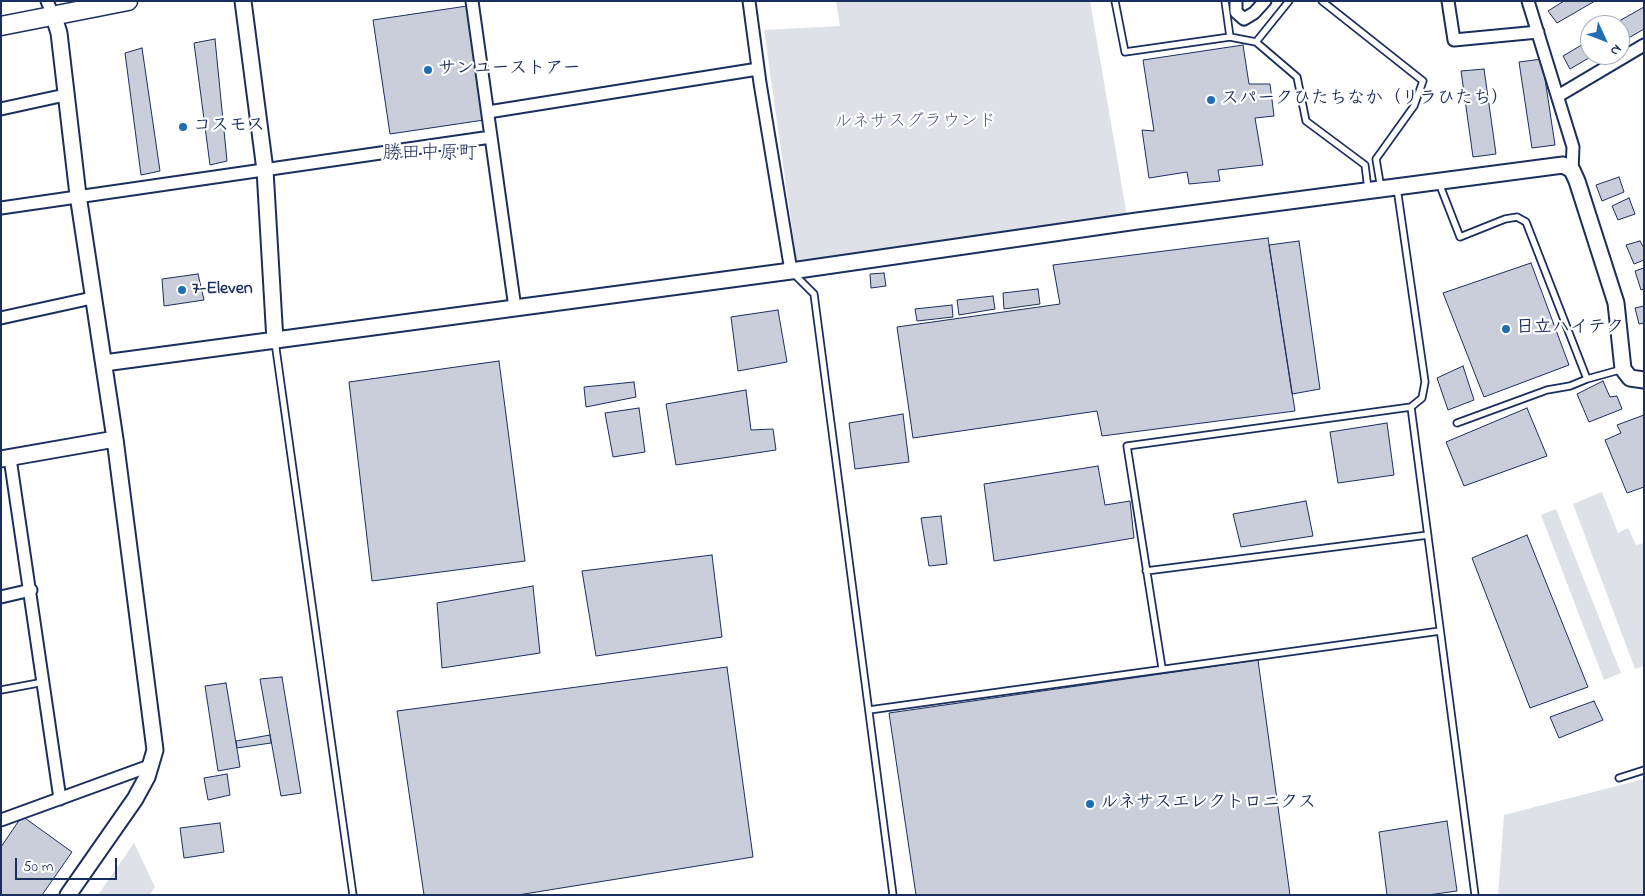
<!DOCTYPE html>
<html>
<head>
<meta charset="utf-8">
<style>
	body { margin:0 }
	#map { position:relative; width:1645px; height:896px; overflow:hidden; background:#fff; font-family:"Indie Flower",sans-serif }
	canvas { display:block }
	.frame { position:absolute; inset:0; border:2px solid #1b2f5e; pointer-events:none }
	.north { position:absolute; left:1580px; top:15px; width:50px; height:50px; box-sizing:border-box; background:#fff; border:1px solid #a4acbf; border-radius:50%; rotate:133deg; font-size:14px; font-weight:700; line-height:20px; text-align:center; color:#1b2f5e }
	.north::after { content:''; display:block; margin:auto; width:18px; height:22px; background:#1f6fb2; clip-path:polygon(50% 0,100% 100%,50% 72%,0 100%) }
	.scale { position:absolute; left:15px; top:858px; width:102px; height:22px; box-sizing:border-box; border:2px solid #1b2f5e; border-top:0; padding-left:6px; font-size:15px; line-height:18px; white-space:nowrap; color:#1b2f5e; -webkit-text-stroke:4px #fff; paint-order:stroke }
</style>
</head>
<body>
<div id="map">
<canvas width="1645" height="896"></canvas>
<div class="frame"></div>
<div class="north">N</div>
<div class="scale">50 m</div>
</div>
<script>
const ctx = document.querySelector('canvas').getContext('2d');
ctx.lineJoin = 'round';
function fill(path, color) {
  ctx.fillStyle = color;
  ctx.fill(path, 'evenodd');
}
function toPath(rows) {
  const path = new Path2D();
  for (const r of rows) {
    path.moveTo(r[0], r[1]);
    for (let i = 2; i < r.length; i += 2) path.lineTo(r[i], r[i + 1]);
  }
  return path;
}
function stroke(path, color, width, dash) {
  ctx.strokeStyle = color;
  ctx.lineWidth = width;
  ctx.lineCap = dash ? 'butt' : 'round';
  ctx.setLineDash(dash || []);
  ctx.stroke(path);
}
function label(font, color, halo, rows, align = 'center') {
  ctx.font = font + ' "Indie Flower","Klee One",sans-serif';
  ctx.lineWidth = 4.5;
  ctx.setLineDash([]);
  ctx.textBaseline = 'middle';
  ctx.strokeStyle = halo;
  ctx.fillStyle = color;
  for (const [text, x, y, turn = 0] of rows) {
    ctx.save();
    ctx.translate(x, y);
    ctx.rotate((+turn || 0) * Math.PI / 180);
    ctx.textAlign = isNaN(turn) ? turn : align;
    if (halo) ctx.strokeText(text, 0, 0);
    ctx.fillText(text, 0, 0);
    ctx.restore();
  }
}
fill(toPath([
	[836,1,1090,1,1127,216,797,263,764,30,840,26],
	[1602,492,1618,533,1628,528,1636,545,1644,543,1644,666,1635,669,1573,504],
	[1556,509,1621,673,1604,680,1541,515],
	[1644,779,1644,895,1498,895,1504,815],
	[134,843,155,887,150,895,98,895]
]), '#dee1e7');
const building = toPath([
	[1564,1,1595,1,1557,23,1548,11,1564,1],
	[467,6,484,120,390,134,373,20,467,6],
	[1644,7,1644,29,1620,43,1620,25,1612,25,1644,7],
	[215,39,227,161,210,165,194,43,215,39],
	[1590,40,1590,55,1594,55,1570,69,1563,56,1590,40],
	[1243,45,1249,84,1270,84,1274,116,1255,118,1263,165,1218,170,1220,181,1189,184,1187,172,1149,178,1142,130,1154,131,1143,60,1243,45],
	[142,48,160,171,141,175,125,53,142,48],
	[1542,59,1555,145,1532,148,1519,62,1542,59],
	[1484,69,1496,154,1473,157,1461,71,1484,69],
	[1619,177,1624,192,1602,201,1596,185,1619,177],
	[1629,198,1635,214,1618,220,1612,206,1629,198],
	[1268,238,1295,411,1102,436,1097,411,913,438,897,327,1060,304,1053,265,1268,238],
	[1299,241,1320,389,1292,394,1269,245,1299,241],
	[1640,241,1644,248,1644,260,1634,264,1626,245,1640,241],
	[1531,263,1569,365,1484,397,1443,293,1531,263],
	[1644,268,1644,289,1641,290,1635,271,1644,268],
	[884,273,886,286,871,288,870,274,884,273],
	[198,274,204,300,164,306,162,279,198,274],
	[1038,289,1040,304,1004,309,1003,293,1038,289],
	[993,296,995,309,959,315,957,300,993,296],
	[952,305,953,317,917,321,915,309,952,305],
	[1644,306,1644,323,1639,324,1635,308,1644,306],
	[778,310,787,362,738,371,731,317,778,310],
	[499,361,525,561,372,581,349,382,499,361],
	[1463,366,1474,400,1448,410,1437,378,1463,366],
	[1603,381,1610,397,1617,396,1622,409,1589,422,1577,394,1603,381],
	[634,382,636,397,586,407,584,387,634,382],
	[746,390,751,430,773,429,776,450,676,465,666,404,746,390],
	[639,408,645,452,613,457,605,413,639,408],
	[1527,408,1547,456,1464,486,1446,442,1527,408],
	[903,414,909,462,855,469,849,423,903,414],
	[1644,415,1644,487,1627,493,1605,440,1621,433,1617,425,1644,415],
	[1387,423,1394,475,1338,483,1330,432,1387,423],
	[1098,466,1105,505,1130,501,1134,538,994,561,984,484,1098,466],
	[1306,501,1313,536,1241,547,1233,514,1306,501],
	[941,516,947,564,929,566,921,518,941,516],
	[1527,535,1588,687,1530,708,1472,558,1527,535],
	[712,555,722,637,596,656,582,571,712,555],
	[533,586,540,653,442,668,437,603,533,586],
	[1258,660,1290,895,916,895,889,713,1258,660],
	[727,667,753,857,518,895,424,895,397,711,727,667],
	[282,677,301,793,281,796,260,679,282,677],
	[226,683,240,767,218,771,205,686,226,683],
	[1594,701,1603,720,1559,738,1550,717,1594,701],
	[270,735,271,743,237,748,236,741,270,735],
	[227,774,230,795,208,800,204,778,227,774],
	[22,816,72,852,42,895,1,895,1,847,22,816],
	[1447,821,1457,891,1428,895,1387,895,1379,832,1447,821],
	[220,823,224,852,184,858,180,828,220,823]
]);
fill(building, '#caceda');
stroke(building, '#1b2f5e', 1);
const lane = toPath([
	[1115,1,1125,52,1230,37,1256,42,1297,77,1306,121,1365,165,1368,189],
	[1225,1,1230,37],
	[1322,1,1423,81,1414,106,1376,159,1381,189],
	[1256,42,1289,1],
	[1439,183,1460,237,1505,219,1517,217,1526,222,1587,379],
	[793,273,814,294,893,895],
	[275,342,353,895],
	[1411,407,1475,895],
	[1457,423,1547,390,1570,386,1587,379,1623,369],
	[1146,571,1428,535],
	[1162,668,1127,446,1411,407,1422,398,1425,382,1397,188],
	[1,690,44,682],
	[869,710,1440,631],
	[1619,778,1644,770]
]);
const street = toPath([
	[47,1,54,17],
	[472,1,515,308],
	[749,1,760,83,791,271],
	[1236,1,1236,12,1244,19,1254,13,1265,1],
	[1448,1,1454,40,1538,32],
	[1528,1,1573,147,1572,170],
	[1558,96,1644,45],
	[1,109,65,95],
	[488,112,758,69],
	[1,208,491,137],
	[1,318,92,298],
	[10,458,60,799],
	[1,597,31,590],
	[1,820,152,765]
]);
const secondary = toPath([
	[243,1,265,170,275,341],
	[54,17,59,33,78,195,115,439,155,750,147,777,135,799,68,895],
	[104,363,791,271,1137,221,1563,165,1572,170,1577,181,1616,303,1623,369,1630,378,1644,380],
	[1,459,115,439]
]);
const primary = toPath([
	[1,26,128,1]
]);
stroke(lane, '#1b2f5e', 9);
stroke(street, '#1b2f5e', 15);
stroke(secondary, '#1b2f5e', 19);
stroke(primary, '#1b2f5e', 21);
stroke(lane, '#fff', 5.5);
stroke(street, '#fff', 11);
stroke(secondary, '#fff', 15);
stroke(primary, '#fff', 18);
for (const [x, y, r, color] of [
	[428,70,5,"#1f6fb2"],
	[1211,100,5,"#1f6fb2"],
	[183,127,5,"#1f6fb2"],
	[182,290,5,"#1f6fb2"],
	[1506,329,5,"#1f6fb2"],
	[1090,804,5,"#1f6fb2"]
]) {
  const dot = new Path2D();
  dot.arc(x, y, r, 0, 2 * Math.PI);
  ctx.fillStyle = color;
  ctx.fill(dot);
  stroke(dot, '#fff', 2);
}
label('bold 18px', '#1b2f5e', '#fff', [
	["サンユーストアー",438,70],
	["スパークひたちなか（リラひたち）",1221,100],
	["コスモス",193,127],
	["7-Eleven",192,290],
	["日立ハイテク",1516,329],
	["ルネサスエレクトロニクス",1100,804]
], 'left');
label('18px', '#4c5c80', '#fff', [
	["ルネサスグラウンド",915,123]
]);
label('19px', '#1b2f5e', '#fff', [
	["勝田中原町",430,155]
]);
</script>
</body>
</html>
